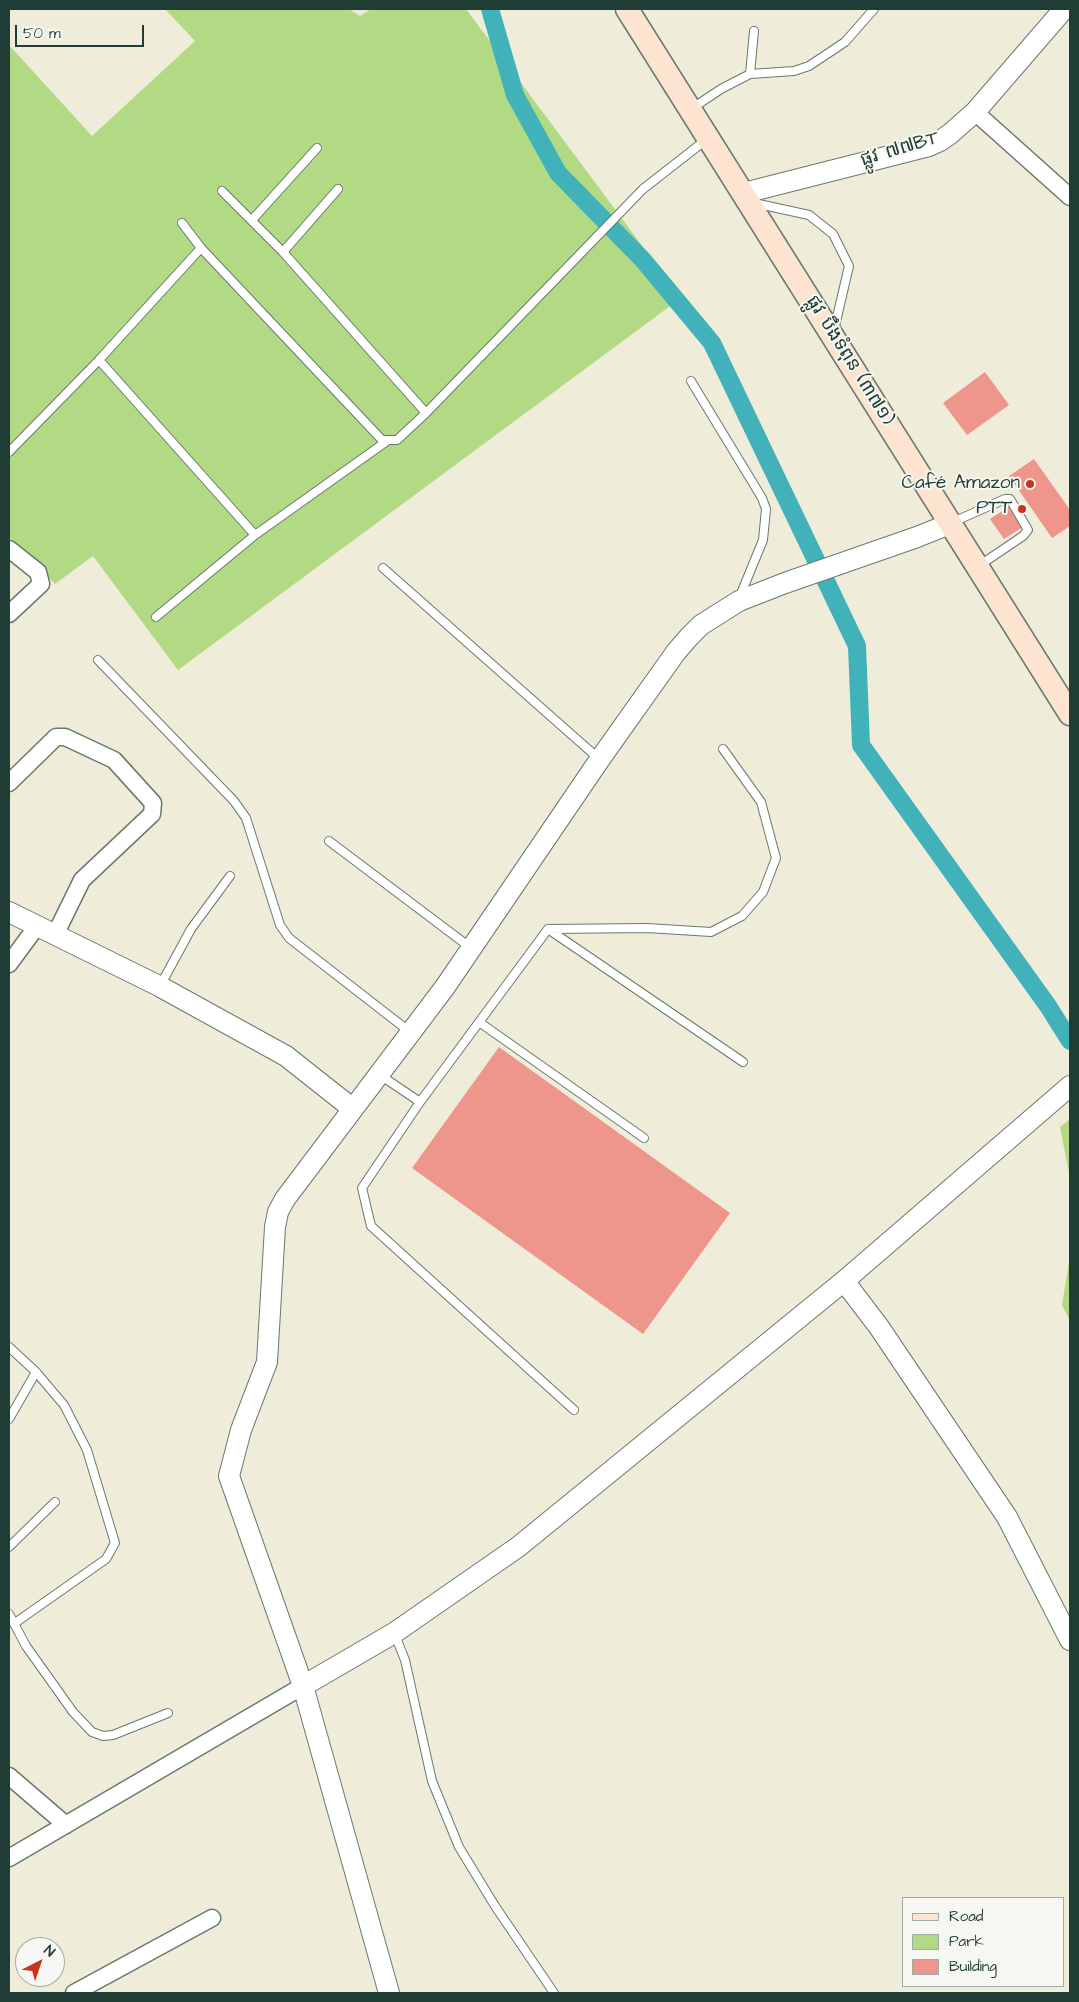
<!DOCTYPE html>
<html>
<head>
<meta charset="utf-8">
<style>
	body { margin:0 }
	#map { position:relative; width:1079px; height:2002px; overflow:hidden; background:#efecd9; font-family:"Architects Daughter",sans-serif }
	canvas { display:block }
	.frame { position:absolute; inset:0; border:10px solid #1f3d34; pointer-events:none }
	.legend { position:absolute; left:902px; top:1897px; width:162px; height:90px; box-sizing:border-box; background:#f6f6f2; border:1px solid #a0aca6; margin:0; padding:6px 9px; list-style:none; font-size:15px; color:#1f3d34 }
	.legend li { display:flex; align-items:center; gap:10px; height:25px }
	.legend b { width:25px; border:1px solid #a0aca6 }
	.north { position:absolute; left:15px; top:1937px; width:50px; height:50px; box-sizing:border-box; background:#f6f6f2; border:1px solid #a0aca6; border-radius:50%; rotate:41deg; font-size:14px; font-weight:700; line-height:20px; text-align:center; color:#1f3d34 }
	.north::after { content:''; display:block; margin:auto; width:18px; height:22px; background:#c8321e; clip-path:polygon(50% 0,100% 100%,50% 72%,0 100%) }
	.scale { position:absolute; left:15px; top:25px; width:129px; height:22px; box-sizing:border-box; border:2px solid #1f3d34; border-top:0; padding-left:6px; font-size:15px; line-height:18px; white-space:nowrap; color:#1f3d34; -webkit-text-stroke:4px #f6f6f2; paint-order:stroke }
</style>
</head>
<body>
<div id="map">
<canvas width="1079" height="2002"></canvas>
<div class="frame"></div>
<ul class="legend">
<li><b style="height:6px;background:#fde4d1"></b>Road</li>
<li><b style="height:14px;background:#b2d983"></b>Park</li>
<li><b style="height:14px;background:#ee968b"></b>Building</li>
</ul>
<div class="north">N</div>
<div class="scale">50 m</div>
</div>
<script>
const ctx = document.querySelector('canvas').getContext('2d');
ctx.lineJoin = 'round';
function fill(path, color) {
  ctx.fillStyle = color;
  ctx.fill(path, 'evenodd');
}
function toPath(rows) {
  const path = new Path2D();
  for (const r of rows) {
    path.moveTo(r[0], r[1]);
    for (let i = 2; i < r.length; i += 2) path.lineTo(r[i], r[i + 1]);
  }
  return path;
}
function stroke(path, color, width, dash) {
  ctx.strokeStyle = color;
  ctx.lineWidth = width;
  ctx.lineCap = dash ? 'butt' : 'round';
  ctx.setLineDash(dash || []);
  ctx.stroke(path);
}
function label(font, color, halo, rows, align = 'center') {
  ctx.font = font + ' "Architects Daughter","Noto Sans Khmer",sans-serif';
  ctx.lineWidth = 4;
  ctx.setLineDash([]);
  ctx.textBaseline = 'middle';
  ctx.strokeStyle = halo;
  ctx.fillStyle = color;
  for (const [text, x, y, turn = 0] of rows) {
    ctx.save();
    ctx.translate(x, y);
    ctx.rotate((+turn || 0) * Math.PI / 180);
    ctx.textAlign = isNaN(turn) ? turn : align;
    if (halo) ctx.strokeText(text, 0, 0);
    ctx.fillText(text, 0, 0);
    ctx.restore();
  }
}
fill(toPath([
	[165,9,349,9,360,16,371,9,466,9,681,298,178,670,93,556,55,584,9,537,9,45,92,136,195,41],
	[1070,1119,1070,1178,1060,1127],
	[1070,1256,1070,1321,1062,1305]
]), '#b2d983');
stroke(toPath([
	[490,9,515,95,558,173,643,260,712,343,857,646,861,745,1048,1006,1070,1041]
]), '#42b2ba', 18);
fill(toPath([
	[985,372,1009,405,967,435,943,403],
	[1034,459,1070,510,1070,526,1052,538,1009,476],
	[1010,506,1023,527,1004,539,990,519],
	[499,1047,730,1213,643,1334,412,1168]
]), '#ee968b');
const service = toPath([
	[750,74,754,31],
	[691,109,721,89,750,74,794,71,809,66,845,42,874,9],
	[222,191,283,252,426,413,643,189,707,139],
	[754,203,809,215,833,234,849,266,834,330],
	[252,220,317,148],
	[182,223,201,248,382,440,397,440,426,413],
	[283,252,338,189],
	[99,360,201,248],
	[691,381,762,498,766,509,763,540,740,596],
	[9,452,99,360,255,535],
	[953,522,1005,499,1010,499,1028,530,1023,536,980,565],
	[383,568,598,758],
	[156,617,255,535,387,441],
	[98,660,234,801,246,818,280,925,289,938,410,1032],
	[329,841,471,948],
	[548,929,743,1062],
	[160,986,191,929,230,876],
	[479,1022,644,1138],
	[380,1075,420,1102],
	[9,1347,36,1372,64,1405,87,1450,115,1543,106,1559,15,1623],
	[574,1410,371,1226,362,1188,420,1102,548,929,647,928,711,932,742,916,763,892,776,858,761,802,723,749],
	[9,1419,36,1372],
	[9,1547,55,1502],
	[9,1614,26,1646,73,1712,92,1732,103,1736,113,1735,168,1713],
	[395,1635,405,1660,432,1781,459,1847,495,1906,554,1993]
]);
const minor = toPath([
	[975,112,1070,197],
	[9,549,38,572,41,584,9,614],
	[9,783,56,737,65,737,114,760,153,803,152,814,82,880,55,935],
	[9,964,37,926],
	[9,1776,66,1825],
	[9,1858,303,1686],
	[74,1993,212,1918]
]);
const tertiary = toPath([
	[744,193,929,146,940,141,950,134,975,112,1064,9],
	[9,912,159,986,286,1056,353,1109],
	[844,1281,879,1327,1007,1517,1070,1640],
	[303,1686,394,1633,518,1547,844,1281,1070,1086],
	[389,1993,303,1686,229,1476,241,1430,267,1362,275,1227,278,1212,285,1199,445,987,600,759,676,652,689,637,701,625,739,601,785,583,917,537,952,523]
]);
const secondary = toPath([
	[627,9,1070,714]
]);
stroke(service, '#687a6e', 10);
stroke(minor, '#687a6e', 19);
stroke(tertiary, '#687a6e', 22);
stroke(secondary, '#687a6e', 25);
stroke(service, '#fff', 8);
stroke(minor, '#fff', 16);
stroke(tertiary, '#fff', 20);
stroke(secondary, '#fde4d1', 22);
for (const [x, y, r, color] of [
	[1030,484,5,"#c8321e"],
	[1022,509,5,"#c8321e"]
]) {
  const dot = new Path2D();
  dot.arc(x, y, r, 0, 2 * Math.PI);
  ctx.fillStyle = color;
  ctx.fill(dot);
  stroke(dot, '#f6f6f2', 2);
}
label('19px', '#1f3d34', '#f6f6f2', [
	["ផ្លូវ ៧៧BT",900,150,-17],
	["ផ្លូវ បឹងទំពុន (៣៧១)",849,361,58]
]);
label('19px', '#1f3d34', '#f6f6f2', [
	["Café Amazon",1020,484],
	["PTT",1012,509]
], 'right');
</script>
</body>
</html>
